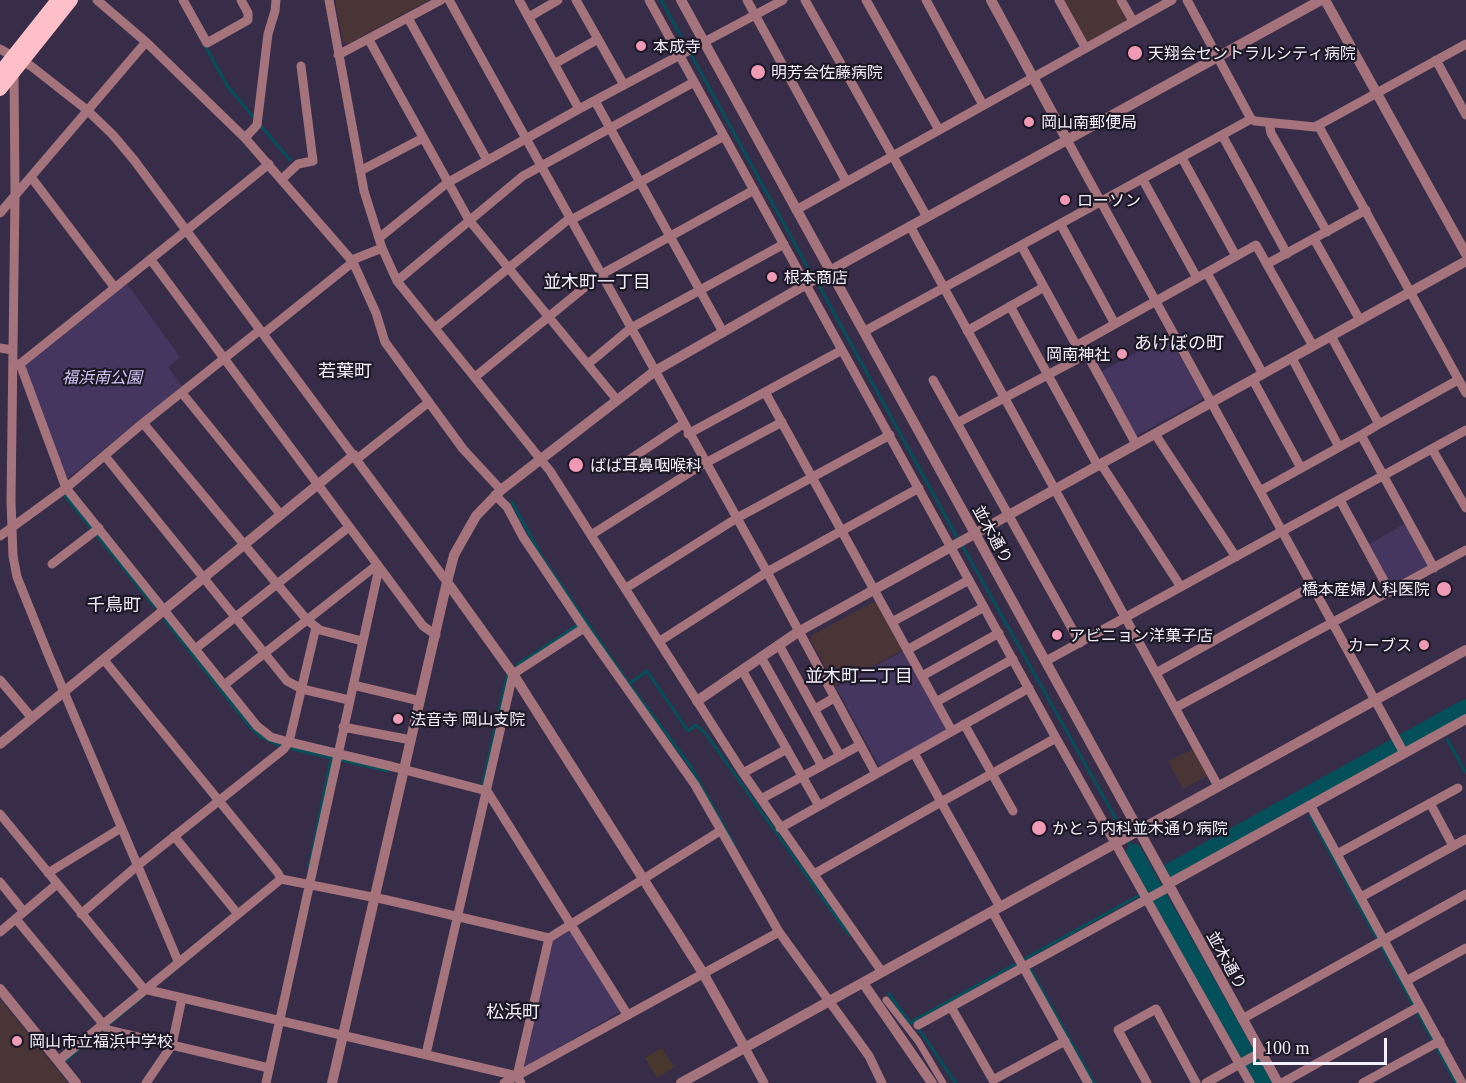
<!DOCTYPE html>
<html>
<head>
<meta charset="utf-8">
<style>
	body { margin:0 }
	#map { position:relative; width:1466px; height:1083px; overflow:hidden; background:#372d48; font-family:Georgia,serif }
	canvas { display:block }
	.scale { position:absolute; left:1253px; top:1038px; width:134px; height:27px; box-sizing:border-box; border:3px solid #f3effd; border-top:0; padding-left:8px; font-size:18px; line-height:21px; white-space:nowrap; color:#f3effd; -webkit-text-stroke:4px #1c1825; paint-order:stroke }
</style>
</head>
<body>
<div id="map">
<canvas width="1466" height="1083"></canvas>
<div class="scale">100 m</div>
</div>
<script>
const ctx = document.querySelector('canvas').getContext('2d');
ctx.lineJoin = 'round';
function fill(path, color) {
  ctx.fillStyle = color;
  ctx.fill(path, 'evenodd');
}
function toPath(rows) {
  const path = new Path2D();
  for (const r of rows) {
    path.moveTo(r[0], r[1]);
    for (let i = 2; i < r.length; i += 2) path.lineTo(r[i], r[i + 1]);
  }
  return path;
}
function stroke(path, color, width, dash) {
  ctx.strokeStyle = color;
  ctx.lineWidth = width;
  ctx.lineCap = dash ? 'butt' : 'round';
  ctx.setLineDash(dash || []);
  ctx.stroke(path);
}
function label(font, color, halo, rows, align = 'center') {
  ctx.font = font + ' Georgia,"Noto Sans JP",serif';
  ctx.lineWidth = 4.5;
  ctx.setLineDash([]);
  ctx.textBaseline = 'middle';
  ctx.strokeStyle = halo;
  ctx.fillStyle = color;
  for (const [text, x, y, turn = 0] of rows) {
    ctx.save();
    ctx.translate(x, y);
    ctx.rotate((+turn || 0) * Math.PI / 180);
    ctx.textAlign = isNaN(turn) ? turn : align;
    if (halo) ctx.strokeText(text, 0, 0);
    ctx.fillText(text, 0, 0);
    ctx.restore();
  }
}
fill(toPath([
	[662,1048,674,1067,657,1078,645,1058]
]), '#48372c');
fill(toPath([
	[335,0,429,0,348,44,343,41],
	[1063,0,1117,0,1127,17,1125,21,1088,42,1085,40],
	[873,602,878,604,903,650,835,686,809,637],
	[1193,749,1207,776,1183,789,1168,761],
	[0,999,68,1083,0,1083]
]), '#493436');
fill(toPath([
	[127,284,180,357,168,367,182,386,67,479,25,368,26,364],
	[1168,335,1203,397,1201,400,1138,435,1134,433,1101,372],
	[1406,523,1428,561,1425,567,1394,584,1389,582,1368,545],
	[903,651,945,728,943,732,882,766,878,764,836,687],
	[568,930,572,931,622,1011,524,1067,522,1065,553,940]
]), '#45365f');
stroke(toPath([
	[661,0,813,277],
	[204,44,228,87,256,120],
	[260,125,290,160],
	[817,282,958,539],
	[65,496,155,607],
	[512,502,542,557,629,684,647,671,688,731,696,725,706,734,849,935],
	[962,545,1125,835],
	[165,620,251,728,261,737,280,746],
	[517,665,578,625],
	[629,684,689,764,735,846],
	[1438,722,1440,725],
	[1447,739,1466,773],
	[292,749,332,758],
	[340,760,388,771],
	[482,787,507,676],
	[1300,799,1303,803],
	[1310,816,1456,1083],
	[1128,840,1134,852],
	[309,867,331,758],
	[1029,967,1094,1083],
	[889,994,910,1023,914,1022],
	[913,1021,1154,887],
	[918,1028,956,1083],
	[65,1061,144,995]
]), '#034f5a', 3);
stroke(toPath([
	[1134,852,1263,1083],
	[1168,872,1466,707]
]), '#034f5a', 16);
stroke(toPath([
	[886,1000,918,1041,943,1083]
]), '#a5737b', 7);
stroke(toPath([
	[97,0,146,42,245,138,353,262,376,313,385,342,463,449,501,490],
	[183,0,207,43,248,20,248,13,241,0],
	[329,0,364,191,382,248,397,281,550,471,743,773,882,972],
	[449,0,767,572,876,774],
	[519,0,579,109],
	[576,0,624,85],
	[649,0,1056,738,1250,1083],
	[747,0,846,181],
	[805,0,927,217],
	[866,0,939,130],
	[926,0,983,105],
	[1059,0,1085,47],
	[1121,0,1133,21],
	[1187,0,1251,119,1255,121,1315,127,1466,44],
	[529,17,558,0],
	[408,18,487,160],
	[369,40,469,220,617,400],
	[0,49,31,66,87,110,113,135,134,160,447,582],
	[338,55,441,0],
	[1436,60,1466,115],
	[554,64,598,39],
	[14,72,15,195,11,501,13,556,17,577,48,654,178,961],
	[595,101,723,332],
	[1269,123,1271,133,1327,232],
	[1318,125,1466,393],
	[1222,135,1287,254],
	[245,138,257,125,268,34,275,11,276,0],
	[1067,140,1404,753],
	[1182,158,1236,256],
	[360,171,423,138],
	[31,177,115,288],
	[282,179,298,164,313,161,301,66],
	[1143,180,1197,278],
	[796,210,1172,0],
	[0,213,146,42],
	[571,220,724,136],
	[1061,225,1115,324],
	[910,226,1218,786],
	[379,238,447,183,579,109,783,0],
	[1314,239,1360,320],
	[1022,247,1076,345,1081,343],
	[151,260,423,626,436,635],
	[352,260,382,248],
	[1267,264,1366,210],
	[1207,273,1263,374],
	[602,274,754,190],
	[397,281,523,176,694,82],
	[1010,306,1098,466],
	[435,328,570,218],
	[865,331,1251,119],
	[967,331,1044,287],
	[263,334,353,262],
	[1331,336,1379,424,1361,435,1434,568],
	[0,348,12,350],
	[1087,354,1136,444],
	[1292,358,1339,447],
	[14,364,20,364,269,164],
	[20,364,66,488,257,726,271,737,289,742,390,766,487,791,627,1014],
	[588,364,631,328,784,244],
	[475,377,601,274],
	[933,380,1080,643],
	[1253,380,1301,468],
	[765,392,952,731],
	[182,393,281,515],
	[143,423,307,620,320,630,362,641],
	[957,423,1087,354,1081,343,1256,245,1313,346],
	[1379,424,1458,380],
	[688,434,842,350],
	[1155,434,1236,557],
	[1432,449,1466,508],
	[105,456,287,681,302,689,349,700],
	[357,459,429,402],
	[629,460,683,424],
	[1101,464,1181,587],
	[1260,491,1361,435],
	[495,495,507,507,523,537,584,628,695,785,779,932,869,1056,882,1083],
	[1340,500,1390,592],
	[591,535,700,466,782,422],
	[0,536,66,488,143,423,260,330],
	[52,564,99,528],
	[626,588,737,518,890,435],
	[892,622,969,580],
	[660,641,767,572,919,488],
	[779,645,840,756],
	[195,649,349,527],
	[907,650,984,607],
	[761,657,822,766],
	[104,660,278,873,281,879],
	[1046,661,1466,430],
	[742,670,819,806],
	[1156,673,1312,586],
	[922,676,999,633],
	[0,680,32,718],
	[224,685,377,565],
	[353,685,420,701],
	[936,702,1013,659],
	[1175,708,1466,550],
	[815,709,834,698],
	[964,724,1013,811],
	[343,727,411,740],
	[914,753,941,802,1056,738],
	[743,773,787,749],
	[761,799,860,745],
	[1430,803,1453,846],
	[1310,805,1462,1083],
	[0,814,144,989,517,1076],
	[780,828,1029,688],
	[174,836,237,913],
	[1337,854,1458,788],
	[48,873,121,828],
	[814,874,941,802,1000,907],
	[0,882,24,912],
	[1361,897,1466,839],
	[992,911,1088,1083],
	[81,914,137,866,284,749,289,742,316,627],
	[16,919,108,1030,269,1068],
	[0,932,57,884],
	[1406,981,1466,948],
	[951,1007,993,1080,1065,1041],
	[1242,1019,1466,894],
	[918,1025,1169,887],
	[745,1048,764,1083],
	[426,1054,513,674,584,628],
	[58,1061,281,879,387,900,549,938,720,831],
	[146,1083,172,1045,182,998],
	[266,1083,379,568],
	[504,1083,779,932],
	[521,1083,517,1076,549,938],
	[1147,1083,1118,1030,1156,1009,1196,1083],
	[1206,1083,1261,1052],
	[1282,1083,1420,1006],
	[1363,1083,1440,1041]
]), '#a5737b', 9);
stroke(toPath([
	[681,0,1278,1083],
	[991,0,1067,140],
	[1325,0,1466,254],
	[447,582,513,674,703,973,745,1048],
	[697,701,798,632,1466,261],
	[0,744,354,455],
	[1168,884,1466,719],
	[863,983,932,1083],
	[0,989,76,1083],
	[332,1083,447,582,454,555,476,516,501,490,655,371,849,260,1321,0],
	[681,1083,1466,650]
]), '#a5737b', 10);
stroke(toPath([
	[0,73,58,0],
	[0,89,71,0]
]), '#febfc8', 14);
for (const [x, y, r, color] of [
	[641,46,6,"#f09ab5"],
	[1135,53,8,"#f09ab5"],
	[758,72,8,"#f09ab5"],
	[1029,122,6,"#f09ab5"],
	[1065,200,6,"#f09ab5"],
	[772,277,6,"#f09ab5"],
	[1122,354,6,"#f09ab5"],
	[576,465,8,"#f09ab5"],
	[1444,589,8,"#f09ab5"],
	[1057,635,6,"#f09ab5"],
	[1424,645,6,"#f09ab5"],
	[398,719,6,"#f09ab5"],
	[1039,828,8,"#f09ab5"],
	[17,1041,6,"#f09ab5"]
]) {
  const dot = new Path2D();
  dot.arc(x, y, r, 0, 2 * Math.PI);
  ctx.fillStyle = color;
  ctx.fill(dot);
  stroke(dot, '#1c1825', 2);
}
label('16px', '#f3effd', '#1c1825', [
	["本成寺",653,46],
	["天翔会セントラルシティ病院",1148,53],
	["明芳会佐藤病院",771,72],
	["岡山南郵便局",1041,122],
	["ローソン",1077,200],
	["根本商店",784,277],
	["岡南神社",1110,354,"right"],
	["ばば耳鼻咽喉科",590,465],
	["橋本産婦人科医院",1430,589,"right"],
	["アビニョン洋菓子店",1069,635],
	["カーブス",1412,645,"right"],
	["法音寺 岡山支院",410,719],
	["かとう内科並木通り病院",1052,828],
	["岡山市立福浜中学校",29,1041]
], 'left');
label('italic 16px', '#d7c8f9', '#1c1825', [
	["福浜南公園",102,377]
]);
label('16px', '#f3effd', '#1c1825', [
	["並木通り",993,534,61],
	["並木通り",1227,960,61]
]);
label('18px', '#f3effd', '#1c1825', [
	["並木町一丁目",597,281],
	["あけぼの町",1179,342],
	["若葉町",345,370],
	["千鳥町",114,604],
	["並木町二丁目",859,675],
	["松浜町",513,1011]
]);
</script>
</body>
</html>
